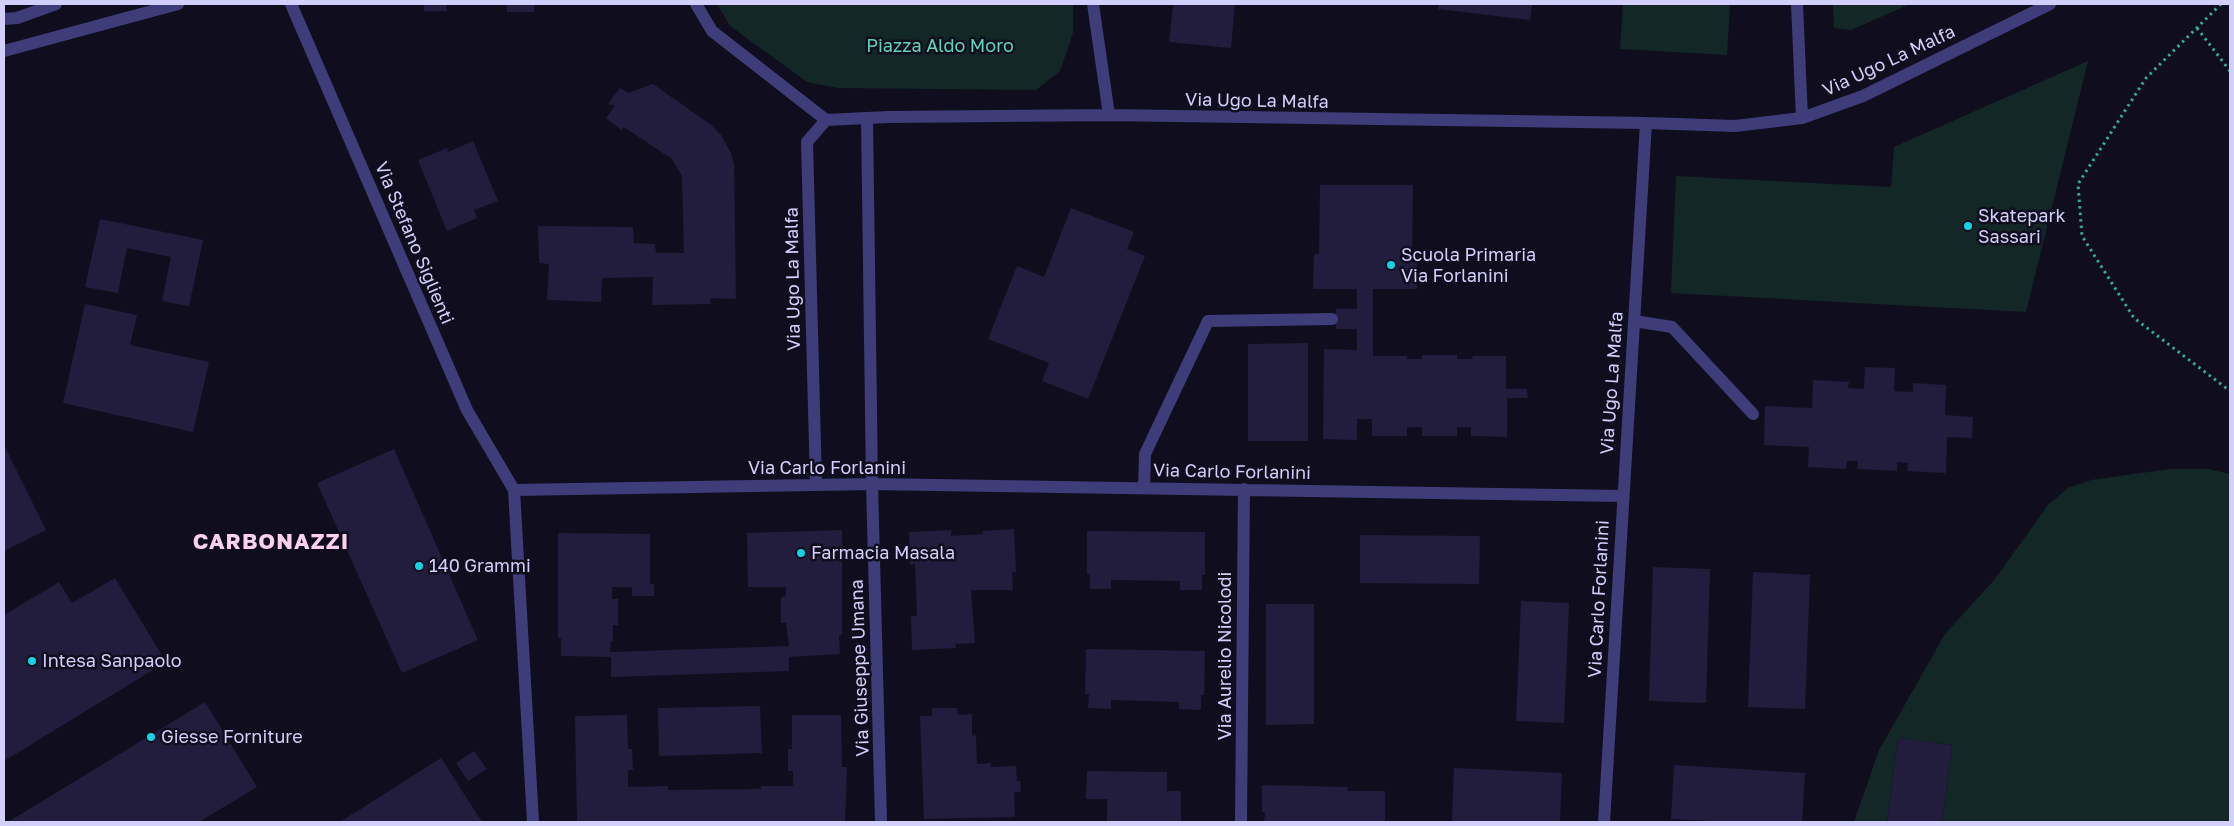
<!DOCTYPE html>
<html>
<head>
<meta charset="utf-8">
<style>
	body { margin:0 }
	#map { position:relative; width:2234px; height:826px; overflow:hidden; background:#100e1e; font-family:"Golos Text",sans-serif }
	canvas { display:block }
	.frame { position:absolute; inset:0; border:5px solid #d3cffb; pointer-events:none }
</style>
</head>
<body>
<div id="map">
<canvas width="2234" height="826"></canvas>
<div class="frame"></div>
</div>
<script>
const ctx = document.querySelector('canvas').getContext('2d');
ctx.lineJoin = 'round';
function fill(path, color) {
  ctx.fillStyle = color;
  ctx.fill(path, 'evenodd');
}
function toPath(rows) {
  const path = new Path2D();
  for (const r of rows) {
    path.moveTo(r[0], r[1]);
    for (let i = 2; i < r.length; i += 2) path.lineTo(r[i], r[i + 1]);
  }
  return path;
}
function stroke(path, color, width, dash) {
  ctx.strokeStyle = color;
  ctx.lineWidth = width;
  ctx.lineCap = dash ? 'butt' : 'round';
  ctx.setLineDash(dash || []);
  ctx.stroke(path);
}
function label(font, color, halo, rows, align = 'center') {
  ctx.font = font + ' "Golos Text",sans-serif';
  ctx.lineWidth = 5;
  ctx.setLineDash([]);
  ctx.textBaseline = 'middle';
  ctx.strokeStyle = halo;
  ctx.fillStyle = color;
  for (const [text, x, y, turn = 0] of rows) {
    ctx.save();
    ctx.translate(x, y);
    ctx.rotate((+turn || 0) * Math.PI / 180);
    ctx.textAlign = isNaN(turn) ? turn : align;
    if (halo) ctx.strokeText(text, 0, 0);
    ctx.fillText(text, 0, 0);
    ctx.restore();
  }
}
fill(toPath([
	[717,4,1073,4,1073,33,1060,71,1036,90,838,88,807,82,730,26],
	[1623,4,1730,4,1727,55,1620,49],
	[1833,4,1910,4,1851,30,1834,28],
	[2088,61,2026,312,1671,293,1676,176,1891,187,1894,147],
	[2170,469,2208,469,2230,474,2230,822,1942,822,1952,745,1898,738,1887,822,1854,822,1879,750,1945,634,1995,579,2048,505,2068,488,2091,480]
]), '#122726');
fill(toPath([
	[424,4,446,4,447,11,424,11],
	[507,4,534,4,534,12,507,12],
	[1173,4,1235,4,1231,48,1169,42],
	[1439,4,1532,4,1530,20,1438,9],
	[653,84,710,124,721,135,731,153,734,164,736,299,710,298,711,304,652,305,653,277,602,278,601,302,547,300,549,264,539,263,538,226,633,227,634,243,655,244,656,253,684,253,682,176,672,159,624,127,621,130,606,118,615,106,608,104,620,88,628,93],
	[473,141,498,201,474,210,477,218,447,231,418,160,447,148,448,152],
	[1320,185,1413,185,1412,254,1417,254,1417,289,1373,289,1373,356,1407,356,1407,359,1422,359,1422,355,1457,355,1457,359,1472,359,1473,356,1506,356,1506,389,1527,389,1528,398,1507,398,1507,437,1471,436,1471,427,1457,427,1457,436,1422,436,1422,427,1407,427,1407,436,1372,436,1372,419,1357,419,1357,440,1323,439,1324,349,1357,350,1357,329,1336,329,1336,309,1357,309,1357,289,1313,289,1314,254,1319,254],
	[1071,208,1134,232,1127,249,1145,256,1088,399,1042,381,1049,363,988,339,1017,266,1044,277],
	[100,219,203,240,189,306,162,301,171,257,127,248,118,293,85,287],
	[85,304,137,315,130,345,209,362,193,432,63,403],
	[1308,343,1308,441,1248,441,1248,344],
	[1865,367,1895,368,1894,391,1913,392,1913,383,1946,385,1945,415,1973,417,1972,438,1947,437,1946,473,1907,471,1908,463,1897,462,1897,471,1857,469,1858,461,1847,461,1846,469,1808,467,1809,447,1764,445,1765,406,1812,408,1813,380,1849,382,1848,388,1864,389],
	[4,445,46,530,4,551],
	[394,449,478,640,402,673,317,483],
	[1014,529,1016,572,1012,572,1013,590,971,590,975,643,955,644,956,648,912,650,911,616,917,616,915,564,910,565,909,532,951,530,951,536,983,534,983,531],
	[842,530,842,635,839,635,840,654,789,657,789,671,611,677,611,657,561,656,561,638,558,638,558,533,650,534,650,584,654,584,654,596,632,596,632,587,612,587,612,599,618,599,618,625,613,625,613,641,611,641,610,652,789,646,786,623,781,623,781,597,786,596,786,587,748,587,747,533],
	[1087,531,1205,532,1205,575,1202,575,1202,590,1180,590,1180,581,1111,580,1111,589,1090,589,1090,575,1087,574],
	[1360,535,1480,536,1479,584,1360,583],
	[1653,567,1710,569,1706,703,1649,701],
	[1753,572,1810,575,1805,709,1748,707],
	[115,578,166,662,4,761,4,615,59,582,72,603],
	[1521,601,1569,603,1564,723,1516,721],
	[1266,604,1314,604,1314,724,1266,725],
	[1086,649,1205,651,1204,695,1201,695,1201,710,1179,709,1179,702,1111,700,1111,709,1088,708,1089,694,1085,694],
	[205,702,257,787,199,822,8,822],
	[760,706,762,753,659,756,658,708],
	[932,708,957,708,958,715,972,714,972,736,976,735,977,764,991,763,991,767,1016,766,1017,781,1020,781,1021,792,1014,792,1015,817,924,819,920,716,932,716],
	[627,715,628,749,632,749,633,770,628,770,628,787,668,786,668,790,761,789,761,786,793,786,793,771,788,771,788,749,792,749,792,715,841,715,842,767,847,767,845,822,577,822,575,716],
	[1898,738,1952,745,1942,822,1887,822],
	[474,751,487,769,468,781,456,763],
	[441,758,482,822,340,822],
	[1674,765,1805,773,1802,822,1729,822,1671,819],
	[1454,768,1562,773,1560,822,1452,822],
	[1087,771,1167,772,1167,791,1181,791,1181,822,1107,822,1107,799,1086,799],
	[1262,785,1348,787,1347,791,1385,791,1385,822,1264,822,1265,812,1262,812]
]), '#221c3d');
stroke(toPath([
	[2221,4,2146,78,2078,184,2082,236,2134,318,2230,391],
	[2197,28,2230,71]
]), '#38a69c', 3, [2.5, 4]);
stroke(toPath([
	[4,19,17,18,56,4],
	[4,51,178,4],
	[1634,321,1672,327,1753,414],
	[1144,488,1145,454,1208,321,1332,319]
]), '#3e3d79', 12);
stroke(toPath([
	[696,4,712,31,826,120],
	[1093,4,1109,115],
	[1797,4,1802,118],
	[867,118,872,484,881,822],
	[816,484,807,142,826,120,888,117,1109,115,1646,123,1735,126,1802,118,1863,96,2050,4],
	[514,490,872,484,1622,496],
	[1241,822,1244,489],
	[1604,822,1646,123]
]), '#3e3d79', 12);
stroke(toPath([
	[291,4,467,410,514,490,533,822]
]), '#3e3d79', 12);
for (const [x, y, r, color] of [
	[1968,226,5,"#14d3e1"],
	[1391,265,5,"#14d3e1"],
	[801,553,5,"#14d3e1"],
	[419,566,5,"#14d3e1"],
	[32,661,5,"#14d3e1"],
	[151,737,5,"#14d3e1"]
]) {
  const dot = new Path2D();
  dot.arc(x, y, r, 0, 2 * Math.PI);
  ctx.fillStyle = color;
  ctx.fill(dot);
  stroke(dot, '#100e1e', 2);
}
label('18px', '#62d3b4', '#100e1e', [
	["Piazza Aldo Moro",940,46]
]);
label('18px', '#d3cffb', '#100e1e', [
	["Via Ugo La Malfa",1889,61,-25],
	["Via Ugo La Malfa",1257,101,1],
	["Via Stefano Siglienti",414,243,67],
	["Via Ugo La Malfa",793,279,-91],
	["Via Ugo La Malfa",1612,383,-86],
	["Via Carlo Forlanini",827,468],
	["Via Carlo Forlanini",1232,472,1],
	["Via Carlo Forlanini",1599,599,-87],
	["Via Aurelio Nicolodi",1225,656,-90],
	["Via Giuseppe Umana",860,668,-92]
]);
label('18px', '#d3cffb', '#100e1e', [
	["Skatepark",1978,216],
	["Sassari",1978,237],
	["Scuola Primaria",1401,255],
	["Via Forlanini",1401,276],
	["Farmacia Masala",811,553],
	["140 Grammi",429,566],
	["Intesa Sanpaolo",42,661],
	["Giesse Forniture",161,737]
], 'left');
ctx.letterSpacing = '1px';
label('bold 22px', '#fbd1ed', '#100e1e', [
	["CARBONAZZI",271,542]
]);
ctx.letterSpacing = '0px';
</script>
</body>
</html>
